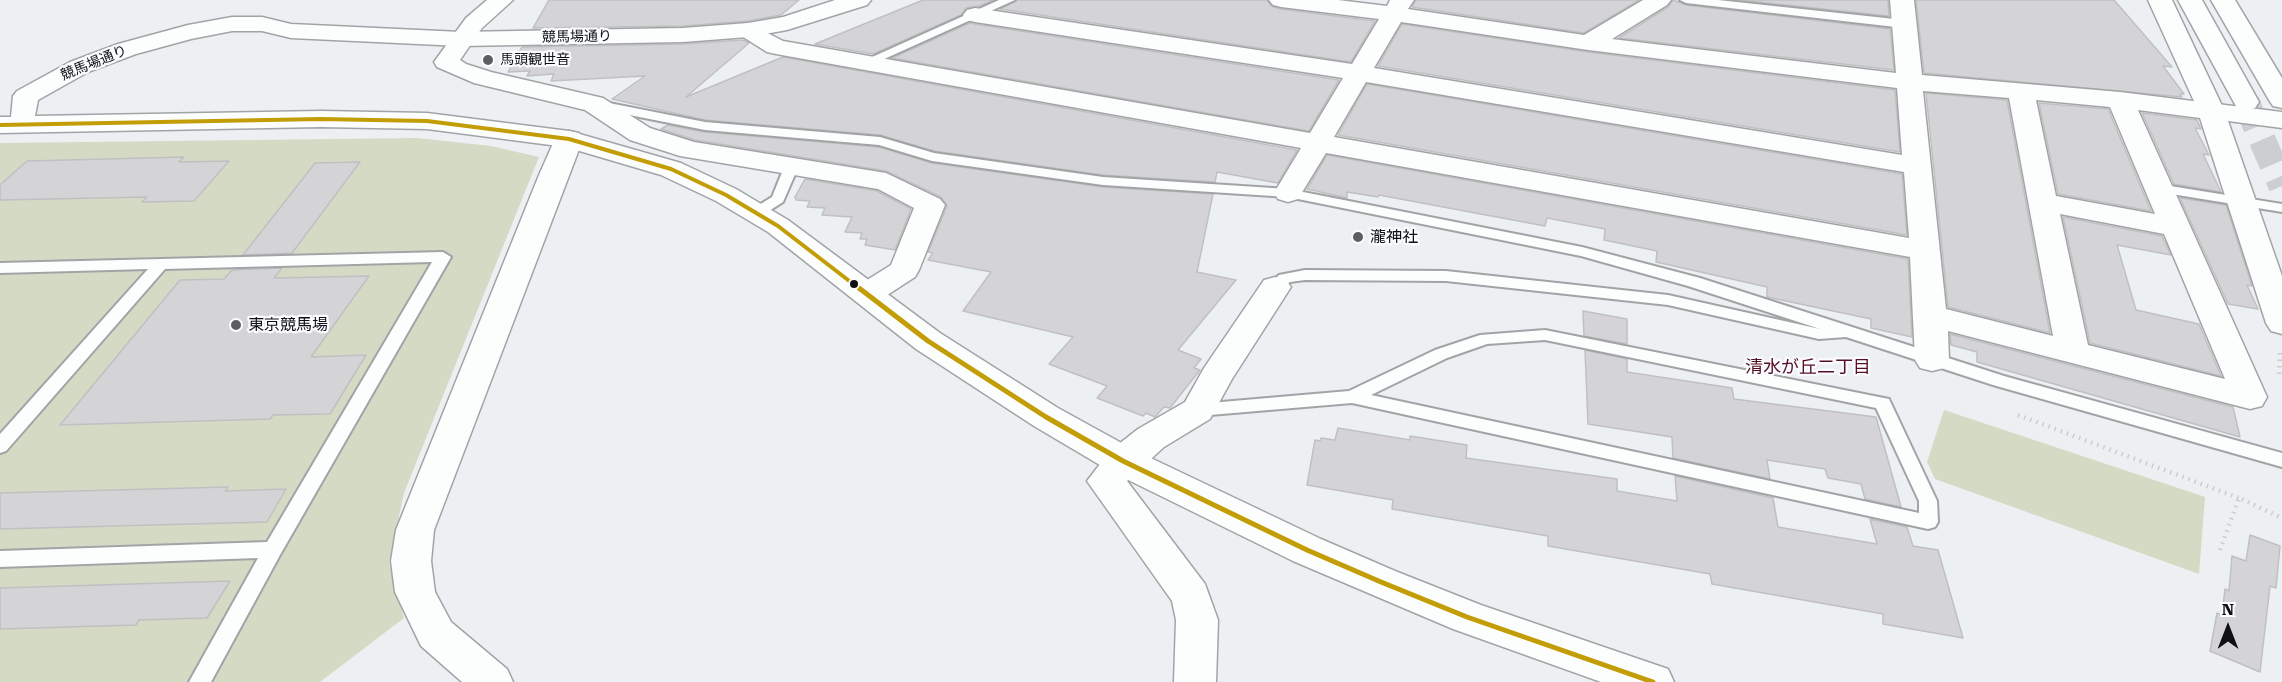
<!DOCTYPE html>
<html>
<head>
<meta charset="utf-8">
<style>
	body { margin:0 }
	#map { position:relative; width:2282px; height:682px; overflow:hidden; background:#edf0f3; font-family:"Roboto Serif",serif }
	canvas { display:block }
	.north { position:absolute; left:2198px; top:598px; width:60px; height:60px; -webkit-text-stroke:4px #fafcff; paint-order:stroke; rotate:0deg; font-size:16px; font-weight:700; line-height:24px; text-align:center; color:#0f1013 }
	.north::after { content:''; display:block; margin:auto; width:21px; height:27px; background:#0f1013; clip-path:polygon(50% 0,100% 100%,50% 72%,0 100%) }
</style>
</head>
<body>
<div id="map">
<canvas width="2282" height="682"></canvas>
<div class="north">N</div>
</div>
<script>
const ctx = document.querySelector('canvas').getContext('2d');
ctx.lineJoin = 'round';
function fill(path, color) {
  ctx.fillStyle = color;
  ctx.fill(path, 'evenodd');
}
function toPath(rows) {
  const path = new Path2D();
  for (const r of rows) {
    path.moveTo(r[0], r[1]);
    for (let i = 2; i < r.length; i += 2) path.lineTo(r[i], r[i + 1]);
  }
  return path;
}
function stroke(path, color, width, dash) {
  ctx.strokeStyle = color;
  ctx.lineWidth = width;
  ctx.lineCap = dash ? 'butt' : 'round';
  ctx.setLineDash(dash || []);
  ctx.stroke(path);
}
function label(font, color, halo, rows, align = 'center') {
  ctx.font = font + ' "Roboto Serif","Noto Sans JP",serif';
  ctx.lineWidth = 4.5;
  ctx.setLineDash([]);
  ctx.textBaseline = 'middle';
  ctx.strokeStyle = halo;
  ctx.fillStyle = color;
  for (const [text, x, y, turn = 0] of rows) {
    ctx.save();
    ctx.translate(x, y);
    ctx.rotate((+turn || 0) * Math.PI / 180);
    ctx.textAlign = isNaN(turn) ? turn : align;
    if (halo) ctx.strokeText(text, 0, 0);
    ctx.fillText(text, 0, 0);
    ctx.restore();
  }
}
fill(toPath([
	[418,138,491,146,539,157,404,493,389,563,404,618,320,682,0,682,0,143],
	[1944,410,2205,497,2199,574,1935,479,1927,462]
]), '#d5dac5');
const building = toPath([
	[549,0,799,0,781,15,748,21,683,26,533,28,549,0],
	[923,0,994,0,979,6,966,8,961,15,873,54,815,44,923,0],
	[1017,0,1267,0,1271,6,1281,9,1375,21,1351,62,1000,9,1017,0],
	[1416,0,1639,0,1584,33,1412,7,1416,0],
	[1673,0,1686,5,1890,29,1894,70,1619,38,1668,7,1673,0],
	[1739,0,1888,0,1889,16,1739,0],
	[1916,0,2114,0,2172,67,2163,66,2184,94,2180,94,2182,97,1924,73,1916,0],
	[970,23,975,24,1339,80,1309,131,892,58,970,23],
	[1402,24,1588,52,1895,90,1900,152,1378,66,1402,24],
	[743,40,749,43,686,97,783,57,1297,150,1278,183,1217,172,1215,182,1103,175,934,151,880,135,705,120,612,99,645,76,551,81,554,74,527,76,530,71,508,72,522,47,683,44,743,40],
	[1367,84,1902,174,1907,235,1338,135,1367,84],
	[1926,93,2007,100,2050,333,1948,307,1926,93],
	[2039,103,2108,109,2151,211,2058,194,2039,103],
	[2142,113,2197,120,2201,129,2195,128,2209,155,2203,154,2221,192,2174,184,2142,113],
	[668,125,705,132,879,147,932,163,1103,187,1213,194,1197,272,1236,280,1178,350,1201,359,1194,368,1200,370,1170,408,1164,407,1155,417,1146,413,1143,416,1097,398,1107,386,1049,364,1073,337,963,311,991,272,928,260,933,253,928,252,947,206,941,197,886,171,695,140,661,129,668,125],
	[1327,155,1908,259,1912,337,1871,328,1871,319,1767,297,1767,287,1656,262,1657,251,1604,240,1605,229,1547,218,1545,226,1379,195,1378,197,1347,192,1347,198,1307,189,1327,155],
	[184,157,179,162,229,161,194,201,142,202,147,197,0,200,0,185,27,161,184,157],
	[360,162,292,253,243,255,315,163,360,162],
	[805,179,877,191,911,209,895,250,865,245,867,239,860,239,862,233,845,232,852,217,822,215,825,208,807,207,810,201,796,200,795,197,805,179],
	[2180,198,2226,205,2252,286,2247,285,2258,309,2228,304,2180,198],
	[2063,217,2162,236,2171,255,2117,245,2136,310,2199,324,2221,376,2090,343,2063,217],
	[282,268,274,278,369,276,311,357,366,355,330,414,273,415,270,419,60,425,180,280,224,279,232,270,282,268],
	[1583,311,1627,319,1627,344,1584,336,1583,311],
	[1950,334,2233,407,2240,437,1977,362,1977,352,1951,345,1950,334],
	[1585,350,1627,359,1627,372,1732,388,1734,399,1876,417,1901,507,1865,499,1861,484,1828,478,1825,469,1767,460,1770,479,1673,458,1672,437,1588,424,1585,350],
	[1338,428,1410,440,1410,436,1467,445,1466,458,1617,479,1617,491,1677,501,1675,476,1773,498,1778,527,1877,544,1870,519,1907,527,1913,546,1938,550,1963,638,1883,624,1883,614,1712,584,1710,574,1548,546,1548,536,1392,509,1393,500,1307,485,1315,440,1320,441,1321,438,1335,440,1338,428],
	[228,487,225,491,286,489,267,522,0,529,0,493,228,487],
	[2250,535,2280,546,2276,588,2270,586,2260,672,2210,651,2217,613,2222,615,2225,589,2229,591,2232,556,2246,561,2250,535],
	[230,581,207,618,139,620,136,625,0,629,0,588,230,581]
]);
fill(building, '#d4d4d7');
stroke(building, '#c0c0c3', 1.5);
stroke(toPath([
	[2246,102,2282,186]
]), '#ccced1', 27, [27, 14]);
const service = toPath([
	[999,0,1015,0,871,65,863,65,861,62,999,0],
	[1680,0,1718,0,1904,20,1910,24,1904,28,1686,3,1680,0],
	[599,101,705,122,880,137,934,153,1103,177,1288,189,1582,247,1700,278,2004,376,2282,453,2282,467,1993,385,1846,337,1819,339,1668,305,1446,281,1305,280,1290,282,1275,292,1267,287,1279,275,1305,270,1446,271,1668,295,1820,329,1688,286,1581,256,1288,197,1103,185,932,161,879,145,705,130,594,108,592,105,599,101],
	[792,161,799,165,783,202,761,216,751,216,749,213,751,210,772,197,785,165,792,161],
	[2158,184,2282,204,2282,212,2153,191,2151,188,2158,184],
	[443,252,451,257,280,555,211,682,189,682,258,558,0,567,0,551,267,542,432,262,165,269,6,451,0,453,0,434,148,269,0,273,0,263,443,252],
	[1545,330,1889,399,1937,501,1938,522,1935,527,1928,529,1352,403,1198,416,1192,414,1189,410,1192,406,1198,404,1349,391,1435,350,1480,335,1545,330],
	[1545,340,1876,408,1919,501,1919,513,1371,395,1447,358,1487,344,1545,340]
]);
const minor = toPath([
	[487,0,513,0,482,28,460,60,466,64,491,72,603,98,650,128,694,142,886,173,940,199,945,205,919,270,915,277,878,301,867,304,856,301,851,294,856,287,891,265,914,208,878,189,680,156,630,140,585,110,474,83,437,67,434,62,466,18,487,0],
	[1269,0,1338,0,1387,6,1390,0,1414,0,1408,9,1584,35,1643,0,1671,0,1667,5,1612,39,1896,73,1890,0,1914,0,1922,75,2120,92,2282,112,2282,128,2228,121,2282,276,2282,334,2271,331,2266,323,2200,118,2138,110,2267,397,2262,406,2250,409,1948,331,1949,360,1944,368,1932,371,1920,368,1915,360,1910,257,1326,153,1298,199,1288,202,1278,199,1274,193,1301,148,776,54,767,52,740,35,736,30,740,25,748,23,783,41,1310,133,1343,78,975,22,967,20,963,15,967,10,975,8,1352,64,1379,19,1281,7,1273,5,1269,0],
	[1401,22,1588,50,1897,88,1902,155,1374,68,1401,22],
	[1366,82,1904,172,1909,238,1334,137,1366,82],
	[1923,91,2009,98,2053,336,1946,309,1923,91],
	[2036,100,2110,107,2155,214,2056,196,2036,100],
	[2060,214,2164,234,2225,379,2088,345,2060,214],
	[569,131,579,133,583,139,434,530,431,561,435,592,451,622,507,669,513,682,462,682,421,646,395,592,391,561,396,530,539,175,555,139,559,133,569,131],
	[1275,277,1286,280,1291,287,1232,379,1210,419,1164,447,1127,481,1205,584,1218,620,1216,682,1174,682,1176,620,1172,601,1087,481,1110,451,1138,429,1185,402,1204,368,1264,280,1275,277]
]);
const tertiary = toPath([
	[835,0,871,0,867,5,787,30,748,37,683,42,461,46,291,38,262,31,232,31,191,39,136,54,88,72,38,100,35,116,321,111,427,113,569,131,681,163,736,189,788,220,940,333,1058,408,1136,451,1321,539,1395,571,1481,605,1668,669,1674,682,1601,682,1453,629,1293,561,1110,471,1034,426,916,349,768,232,716,201,661,175,566,147,427,129,321,127,0,133,0,117,11,117,13,96,17,91,70,62,118,44,188,25,232,17,262,17,291,24,461,32,683,28,748,23,783,17,835,0]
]);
const secondary = toPath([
	[2148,0,2172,0,2224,110,2220,116,2211,118,2202,116,2198,110,2148,0],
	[2178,0,2202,0,2259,102,2255,108,2246,110,2237,108,2178,0],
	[2211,0,2235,0,2282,78,2282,108,2273,106,2269,100,2211,0]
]);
stroke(service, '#a1a4a6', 4);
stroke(minor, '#a1a4a6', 3);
stroke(tertiary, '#a1a4a6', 3);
stroke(secondary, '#a1a4a6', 3);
stroke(toPath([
	[2279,374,2280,351],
	[2018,415,2239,498],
	[2220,550,2239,498,2282,518]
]), '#cbcdce', 4.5, [1.5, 5]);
fill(service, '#fcfdfd');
fill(minor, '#fcfdfd');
fill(tertiary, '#fcfdfd');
fill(secondary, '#fcfdfd');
stroke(toPath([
	[0,125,321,119,427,121,569,139,671,169,726,195,778,226,861,290]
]), '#c39d05', 4);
stroke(toPath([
	[859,288,928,341,1046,417,1123,461,1307,550,1381,582,1467,617,1653,682]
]), '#c39d05', 5);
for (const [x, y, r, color] of [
	[488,60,6,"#5d5e61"],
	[1358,237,6,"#5d5e61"],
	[854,284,5,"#0f1013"],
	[236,325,6,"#5d5e61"]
]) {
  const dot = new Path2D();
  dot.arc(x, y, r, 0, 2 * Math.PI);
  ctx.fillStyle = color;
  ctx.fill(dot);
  stroke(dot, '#fafcff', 2);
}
label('14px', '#0f1013', '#fafcff', [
	["競馬場通り",577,37,-1],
	["競馬場通り",94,63,-22]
]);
label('14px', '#0f1013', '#fafcff', [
	["馬頭観世音",500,60]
], 'left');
label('16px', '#0f1013', '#fafcff', [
	["瀧神社",1370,237],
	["東京競馬場",248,325]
], 'left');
label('18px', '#551021', '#fafcff', [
	["清水が丘二丁目",1808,368]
]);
</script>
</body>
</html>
